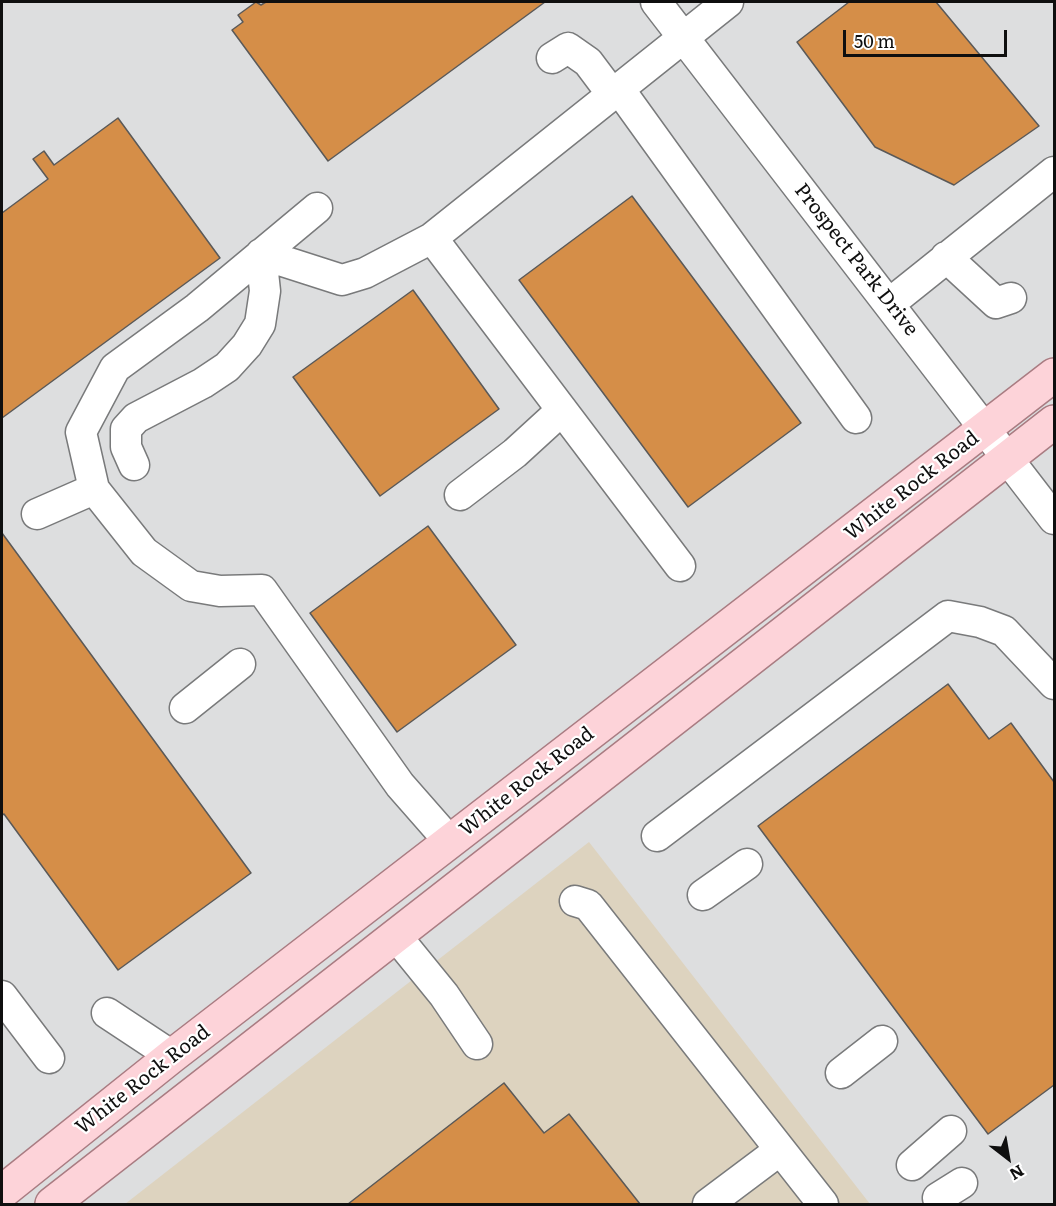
<!DOCTYPE html>
<html>
<head>
<meta charset="utf-8">
<style>
	body { margin:0 }
	#map { position:relative; width:1056px; height:1206px; overflow:hidden; background:#dddedf; font-family:Literata,serif }
	canvas { display:block }
	.frame { position:absolute; inset:0; border:3px solid #0f0f0f; pointer-events:none }
	.north { position:absolute; left:978px; top:1128px; width:60px; height:60px; -webkit-text-stroke:4px #fff; paint-order:stroke; rotate:149deg; font-size:16px; font-weight:700; line-height:24px; text-align:center; color:#0f0f0f }
	.north::after { content:''; display:block; margin:auto; width:21px; height:27px; background:#0f0f0f; clip-path:polygon(50% 0,100% 100%,50% 72%,0 100%) }
	.scale { position:absolute; left:843px; top:30px; width:164px; height:27px; box-sizing:border-box; border:3px solid #0f0f0f; border-top:0; padding-left:8px; font-size:18px; line-height:21px; white-space:nowrap; color:#0f0f0f; -webkit-text-stroke:4px #fff; paint-order:stroke }
</style>
</head>
<body>
<div id="map">
<canvas width="1056" height="1206"></canvas>
<div class="frame"></div>
<div class="north">N</div>
<div class="scale">50 m</div>
</div>
<script>
const ctx = document.querySelector('canvas').getContext('2d');
ctx.lineJoin = 'round';
function fill(path, color) {
  ctx.fillStyle = color;
  ctx.fill(path, 'evenodd');
}
function toPath(rows) {
  const path = new Path2D();
  for (const r of rows) {
    path.moveTo(r[0], r[1]);
    for (let i = 2; i < r.length; i += 2) path.lineTo(r[i], r[i + 1]);
  }
  return path;
}
function stroke(path, color, width, dash) {
  ctx.strokeStyle = color;
  ctx.lineWidth = width;
  ctx.lineCap = dash ? 'butt' : 'round';
  ctx.setLineDash(dash || []);
  ctx.stroke(path);
}
function label(font, color, halo, rows, align = 'center') {
  ctx.font = font + ' Literata,serif';
  ctx.lineWidth = 4.5;
  ctx.setLineDash([]);
  ctx.textBaseline = 'middle';
  ctx.strokeStyle = halo;
  ctx.fillStyle = color;
  for (const [text, x, y, turn = 0] of rows) {
    ctx.save();
    ctx.translate(x, y);
    ctx.rotate((+turn || 0) * Math.PI / 180);
    ctx.textAlign = isNaN(turn) ? turn : align;
    if (halo) ctx.strokeText(text, 0, 0);
    ctx.fillText(text, 0, 0);
    ctx.restore();
  }
}
fill(toPath([
	[589,842,870,1204,125,1204]
]), '#ddd3bf');
const building = toPath([
	[256,2,261,5,266,2,545,2,328,161,232,30,243,22,238,15,256,2],
	[849,2,936,2,1039,126,954,185,875,147,797,42,849,2],
	[118,118,220,258,2,418,2,213,48,179,33,159,44,151,54,165,118,118],
	[632,196,801,423,688,507,519,280,632,196],
	[413,290,499,409,380,496,293,377,413,290],
	[428,526,516,645,397,732,310,613,428,526],
	[2,533,251,873,118,970,4,814,2,815,2,533],
	[948,684,989,739,1011,723,1054,782,1054,1085,988,1134,758,826,948,684],
	[504,1083,544,1133,569,1114,640,1204,348,1204,504,1083]
]);
fill(building, '#d58e48');
stroke(building, '#5a5958', 1.5);
const minor = toPath([
	[656,2,1054,519],
	[552,58,568,48,588,62,612,94],
	[619,89,856,418],
	[432,238,680,566],
	[261,254,342,280,365,273,432,238,728,2],
	[946,257,996,303,1011,298],
	[889,304,1054,172],
	[134,465,126,447,126,429,136,418,203,383,227,367,247,345,260,324,265,291,261,254],
	[94,489,81,432,115,368,197,308,317,208],
	[460,495,515,453,562,410],
	[37,514,94,489,144,552,191,586,220,591,262,590,400,785,450,842],
	[185,708,240,664],
	[657,836,948,616,980,622,1004,631,1054,684],
	[703,895,747,864],
	[575,901,588,905,823,1204],
	[396,936,444,995,477,1044],
	[2,996,49,1058],
	[107,1013,172,1056],
	[841,1073,882,1041],
	[912,1165,951,1131],
	[938,1198,962,1183],
	[708,1204,780,1150]
]);
const major = toPath([
	[2,1192,172,1056,1054,375],
	[52,1204,1054,422]
]);
stroke(minor, '#797a7b', 33);
stroke(major, '#a97c82', 36);
stroke(minor, '#fff', 30);
stroke(major, '#fdd3d9', 33);
label('20px', '#0f0f0f', '#fff', [
	["Prospect Park Drive",856,260,52],
	["White Rock Road",912,486,-38],
	["White Rock Road",527,782,-38],
	["White Rock Road",143,1080,-38]
]);
</script>
</body>
</html>
